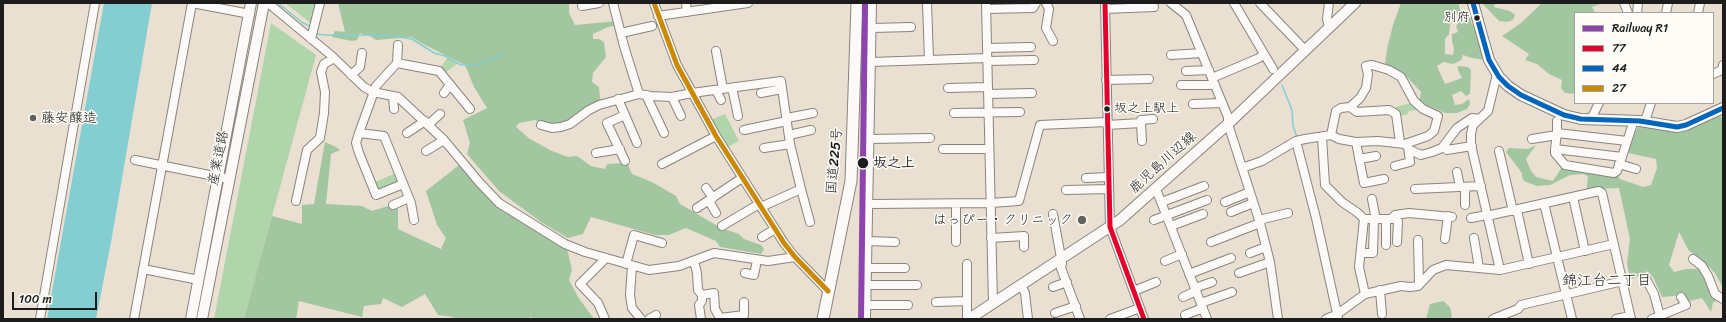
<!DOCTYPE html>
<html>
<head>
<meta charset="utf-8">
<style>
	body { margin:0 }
	#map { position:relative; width:1726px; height:322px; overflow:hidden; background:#eae0d2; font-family:Sriracha,sans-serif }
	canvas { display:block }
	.frame { position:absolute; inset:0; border:4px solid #1c1c1c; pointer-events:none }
	.legend { position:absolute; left:1574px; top:12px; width:140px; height:92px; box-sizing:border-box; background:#fdfcf7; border:1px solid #a3a29f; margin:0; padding:5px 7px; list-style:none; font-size:12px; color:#1c1c1c }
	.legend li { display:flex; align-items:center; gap:8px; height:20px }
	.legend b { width:20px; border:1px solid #a3a29f }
	.scale { position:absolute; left:12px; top:292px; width:85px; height:18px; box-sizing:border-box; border:2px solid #1c1c1c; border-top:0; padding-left:5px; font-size:12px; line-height:14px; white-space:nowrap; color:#1c1c1c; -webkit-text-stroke:3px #fdfcf7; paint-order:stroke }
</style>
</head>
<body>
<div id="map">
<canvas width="1726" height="322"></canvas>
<div class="frame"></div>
<ul class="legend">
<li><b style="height:5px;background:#8e44ad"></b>Railway R1</li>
<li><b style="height:5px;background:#e4002b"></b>77</li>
<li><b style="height:5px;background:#0065bd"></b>44</li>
<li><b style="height:5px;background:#cb8a06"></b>27</li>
</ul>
<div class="scale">100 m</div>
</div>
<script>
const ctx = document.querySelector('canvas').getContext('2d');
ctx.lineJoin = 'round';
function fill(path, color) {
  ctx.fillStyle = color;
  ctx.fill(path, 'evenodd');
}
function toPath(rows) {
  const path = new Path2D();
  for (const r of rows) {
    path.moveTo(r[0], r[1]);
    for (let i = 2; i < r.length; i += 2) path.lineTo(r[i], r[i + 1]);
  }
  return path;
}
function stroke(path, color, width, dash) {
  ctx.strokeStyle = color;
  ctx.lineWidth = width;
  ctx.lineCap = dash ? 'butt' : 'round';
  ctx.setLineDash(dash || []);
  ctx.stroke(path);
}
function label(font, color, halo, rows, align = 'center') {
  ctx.font = font + ' Sriracha,"Klee One",sans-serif';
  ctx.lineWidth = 3;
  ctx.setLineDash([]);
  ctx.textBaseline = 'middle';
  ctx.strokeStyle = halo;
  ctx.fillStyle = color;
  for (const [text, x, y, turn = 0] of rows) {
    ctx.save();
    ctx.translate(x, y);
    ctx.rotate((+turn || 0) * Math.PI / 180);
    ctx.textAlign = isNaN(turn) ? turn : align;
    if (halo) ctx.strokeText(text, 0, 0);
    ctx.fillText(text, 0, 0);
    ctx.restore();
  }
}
fill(toPath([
	[285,3,317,3,312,24],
	[271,23,316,55,244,319,214,319],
	[448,57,458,63,445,73,441,67],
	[1411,103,1417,110,1409,111,1408,114,1400,116,1395,111,1396,107],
	[725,114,739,141,726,148,710,120],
	[396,173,399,180,398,183,376,190,373,183]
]), '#b0d5aa');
fill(toPath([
	[338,3,569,3,569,13,575,25,618,21,619,25,608,27,593,34,593,39,599,39,604,42,606,57,593,73,592,82,599,87,601,106,564,125,544,124,535,120,519,123,516,127,530,139,552,151,568,157,577,156,591,166,605,169,607,164,627,163,632,174,652,182,676,196,680,204,721,228,739,234,744,239,761,245,764,249,761,254,720,247,716,241,686,228,669,235,655,235,591,217,583,234,568,238,541,222,499,191,467,154,470,143,463,120,487,108,474,87,465,65,425,45,411,37,376,40,370,36,360,33,357,40,352,41,332,37,335,31,345,32],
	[1401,3,1458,3,1461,12,1451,19,1449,34,1445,39,1445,54,1453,55,1454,48,1452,42,1452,34,1458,32,1456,26,1462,19,1470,17,1472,25,1476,25,1486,60,1472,58,1463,55,1461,60,1453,64,1443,62,1437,66,1445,84,1462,78,1458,70,1458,66,1468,67,1471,70,1470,94,1466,96,1461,91,1452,95,1455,105,1462,104,1469,99,1470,104,1467,109,1457,113,1445,113,1426,105,1419,102,1421,92,1406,76,1385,64,1387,49,1393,25],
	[1482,3,1495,3,1494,7,1510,11,1515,15,1513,20,1507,22,1499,21],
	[1542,3,1603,3,1592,7,1595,13,1575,13,1575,94,1565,93,1561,88,1562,80,1549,74,1537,64,1525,60,1529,54,1502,36,1521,23],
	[1718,114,1723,119,1723,288,1715,273,1701,259,1689,251,1679,232,1669,265,1674,272,1686,269,1697,269,1706,273,1723,300,1713,302,1711,312,1702,298,1690,301,1685,295,1662,297,1653,277,1647,271,1644,275,1630,279,1627,263,1630,239,1619,188,1594,189,1586,194,1588,177,1584,174,1570,175,1550,185,1537,186,1524,181,1522,177,1522,173,1506,152,1509,148,1528,149,1536,145,1526,159,1531,171,1536,177,1553,181,1562,167,1617,174,1620,179,1643,187,1651,185,1657,168,1656,159,1628,153,1636,130,1640,125,1669,130],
	[325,142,336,147,340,150,331,154,326,204,362,206,372,211,388,206,398,207,398,229,441,249,446,238,437,225,426,191,463,162,500,199,528,221,566,244,572,270,569,280,578,297,594,319,536,319,530,317,529,319,454,319,453,317,438,315,425,294,402,307,383,298,381,304,364,306,362,317,299,301,296,319,244,319,272,216,302,224,302,205,314,204],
	[1443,301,1450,307,1452,316,1451,319,1426,319,1430,304]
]), '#a2c69f');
fill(toPath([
	[104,3,152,3,112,237,96,319,47,319]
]), '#84ced1');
stroke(toPath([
	[279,4,303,23,310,26],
	[316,32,318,34,324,35,385,35,412,39,434,53,445,56,461,65,477,65,503,54],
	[1282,85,1292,110,1293,126,1297,137]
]), '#84ced1', 1.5);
const minor = toPath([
	[192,3,250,14],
	[268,3,332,56,364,87,373,92,398,97,444,140,479,182,499,203,565,244,585,252,649,270,679,266,714,253,768,261,795,257],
	[613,3,624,46,639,94],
	[654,3,677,65,716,136,784,243,795,257,828,291],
	[686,3,687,12],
	[927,3,929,60],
	[986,3,993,303],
	[1046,3,1049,9,1046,28,1053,41],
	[1105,3,1110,227,1144,319],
	[1171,3,1186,15,1228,117,1228,124,1260,223,1270,262,1278,319],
	[1234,3,1273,69],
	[1260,3,1305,50],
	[1329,3,1327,19,1329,27],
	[1624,3,1628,13],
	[582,6,599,3],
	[987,9,1033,8,1036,3],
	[1105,9,1154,7],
	[1637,13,1638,3],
	[1666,13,1668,3],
	[1698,13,1700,3],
	[658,16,748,3],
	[872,28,911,27],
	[621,33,652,26],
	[311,39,320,3],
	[987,48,1031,47],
	[716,51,723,89],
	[1171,55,1202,53],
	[987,61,1034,60],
	[871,62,987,58],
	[397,63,398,45],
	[1186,71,1209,70],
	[1497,74,1488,111,1473,125,1471,134,1471,145,1500,270],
	[1713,74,1722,70,1723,65],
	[351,75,360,67,362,53],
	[1212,78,1259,58,1264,54],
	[1106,80,1149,79],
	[1181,85,1215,85],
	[734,87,733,92,738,116],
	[948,88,988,87],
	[716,90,721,100],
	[444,93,450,85],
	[761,93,782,89],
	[988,94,1032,93],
	[646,95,664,133],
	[393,96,394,109],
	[672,97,681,116],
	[618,99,625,115,607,123,625,161],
	[1193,104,1222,103],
	[954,113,1020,112],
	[625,115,637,143],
	[787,118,813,113],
	[1591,119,1599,103],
	[1557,121,1557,133],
	[1645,121,1651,103],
	[1141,123,1142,141],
	[428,125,440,114],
	[541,125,552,128,561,127,570,124,589,110,599,105,639,94,651,96,672,97,692,93,781,81,790,144,801,189,761,207],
	[1107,125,1141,123,1141,120,1153,119],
	[744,130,787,121],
	[359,133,356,143,359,153,376,195,403,184],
	[407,133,425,121],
	[789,135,811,130],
	[1331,135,1336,111,1341,108,1350,107,1357,112,1389,110,1396,114,1400,142],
	[1322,137,1325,185,1342,202,1358,213,1364,219,1392,219,1395,215,1409,213,1452,217],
	[869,139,930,138],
	[1532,139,1557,135],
	[1296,141,1316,218,1338,318],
	[1627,141,1557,133,1555,149,1622,157,1634,120],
	[1356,142,1364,183,1384,179],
	[1405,144,1410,150,1421,155,1432,152,1442,148,1457,128,1472,118,1479,119],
	[764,148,790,144],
	[943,149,989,149],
	[1555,149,1555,153,1565,165,1614,173,1617,171,1622,157],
	[1447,150,1472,146],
	[426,151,444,140],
	[1499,151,1513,211],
	[596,153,620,149],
	[1359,159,1376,156],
	[135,160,229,179],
	[662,164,716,136],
	[1619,164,1636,169],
	[1395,166,1410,162,1408,147],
	[1242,168,1262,161,1296,141,1305,139,1331,135,1339,139,1356,142,1378,141,1405,144,1428,136,1434,131,1438,116,1423,109,1414,101,1401,77,1389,70,1372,65,1366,66,1368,74,1366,88,1360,98,1350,107],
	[1457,172,1460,187],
	[1086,178,1109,177],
	[706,188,713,198],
	[801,189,810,222],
	[1156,189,1207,319],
	[1415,189,1481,186],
	[1066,190,1109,189],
	[1573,197,1585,251],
	[1372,199,1376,220],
	[296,201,307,150,320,138,324,113,325,92,321,72,324,64,334,58],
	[709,201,716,213],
	[1162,202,1204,186],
	[1225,202,1250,192],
	[1544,203,1572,319],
	[868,204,991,203,1019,201,1040,125,1107,122],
	[956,204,956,242],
	[393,205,409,198],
	[1465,205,1465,187],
	[697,208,742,178],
	[1517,210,1529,264],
	[1231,212,1253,203],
	[1053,214,1062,263,1061,268,1080,319],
	[1487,216,1599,191,1602,193,1631,319],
	[1393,217,1398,221,1397,242],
	[1471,218,1487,215],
	[1364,219,1359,267,1365,294],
	[1386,219,1386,245],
	[414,220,411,203,384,136,359,133,376,86,397,63,439,71,470,109],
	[1154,220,1207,200],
	[1259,220,1288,213],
	[722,226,759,204],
	[1171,226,1203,214],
	[762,237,775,229],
	[991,238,1024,236,1024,247],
	[1474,238,1479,268],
	[1445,239,1448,216],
	[1418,240,1419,284],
	[868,241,895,242],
	[1211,242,1260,223],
	[1250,253,1266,247],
	[1361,253,1373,253,1374,220],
	[1693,259,1702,266,1708,276,1715,294,1723,299],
	[694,261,697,273,698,290,702,295,714,293,715,309,720,318,744,315,744,302],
	[1165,261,1182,254],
	[626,264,634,235,662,243],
	[632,266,630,295,632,308,641,319],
	[867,268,905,268],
	[143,269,199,280],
	[745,273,754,275,757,260],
	[1239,273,1270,262],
	[1189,274,1231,258],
	[1646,279,1654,294,1660,316],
	[867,285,917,285],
	[1021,285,1025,293,1028,319],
	[1053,287,1067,282],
	[1195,288,1212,282],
	[1380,290,1382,314],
	[1134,291,1156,282],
	[1183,297,1196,291],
	[936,302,967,301],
	[1201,303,1232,292],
	[866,305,908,305],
	[1055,313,1076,306],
	[1185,315,1203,308],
	[40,319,95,3],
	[134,319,192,3],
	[605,319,598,303,580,284,606,258],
	[649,319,656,315],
	[701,319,699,305,702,301,702,295],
	[866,319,872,3],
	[967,319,967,264],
	[1110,319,1140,308],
	[1326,319,1336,315,1365,294,1401,286,1410,287,1418,286,1433,270,1446,265,1500,270,1614,244],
	[1493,319,1518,309,1521,305,1623,281],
	[1616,319,1630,316],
	[1652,319,1686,305,1681,297]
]);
const major = toPath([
	[1473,3,1489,60,1499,77,1508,86,1521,95,1564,115,1581,119,1640,121,1677,127,1686,125,1723,108],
	[191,319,251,3],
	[202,319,264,3],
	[969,319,1120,220,1228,124,1355,3]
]);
const highway = toPath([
	[823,319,851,181,857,3]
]);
stroke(minor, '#89847d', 10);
stroke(major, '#89847d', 12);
stroke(highway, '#89847d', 13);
stroke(minor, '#fcfaf8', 8);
stroke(major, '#fcfaf8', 10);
stroke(highway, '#fcfaf8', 11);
stroke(toPath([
	[1105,3,1110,227,1144,319]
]), '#e4002b', 5);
stroke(toPath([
	[1473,3,1489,60,1499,77,1508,86,1521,95,1564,115,1581,119,1640,121,1677,127,1686,125,1723,108]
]), '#0065bd', 5);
stroke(toPath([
	[654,3,677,65,716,136,784,243,795,257,828,291]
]), '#cb8a06', 5);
stroke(toPath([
	[861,319,865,3]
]), '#8e44ad', 6);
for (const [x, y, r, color] of [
	[1477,18,3.5,"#1c1c1c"],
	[1107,109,3.5,"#1c1c1c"],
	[33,118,4,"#64615c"],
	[863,163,6,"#1c1c1c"],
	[1082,220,5,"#64615c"]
]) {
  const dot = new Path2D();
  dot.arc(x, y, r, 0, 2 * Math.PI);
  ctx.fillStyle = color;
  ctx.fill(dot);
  stroke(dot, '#fdfcf7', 1.5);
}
label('13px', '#1c1c1c', '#fdfcf7', [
	["別府",1470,18],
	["坂之上駅上",1114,109,"left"]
], 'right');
label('14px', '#1c1c1c', '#fdfcf7', [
	["藤安醸造",41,118],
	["はっぴー・クリニック",1073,220,"right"]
], 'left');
label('14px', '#1c1c1c', '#fdfcf7', [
	["産業道路",219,158,-79],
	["国道225号",835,161,-85],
	["鹿児島川辺線",1163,163,-42]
]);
label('bold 14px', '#1c1c1c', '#fdfcf7', [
	["坂之上",873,163]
], 'left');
label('15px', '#1c1c1c', '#fdfcf7', [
	["錦江台二丁目",1607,281]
]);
</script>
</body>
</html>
